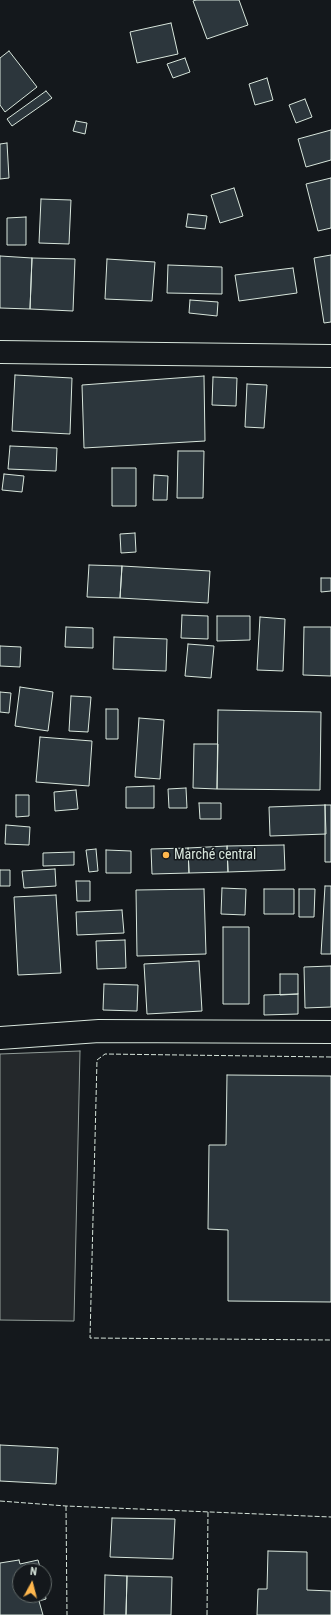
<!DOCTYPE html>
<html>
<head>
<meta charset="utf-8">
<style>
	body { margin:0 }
	#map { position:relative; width:331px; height:1615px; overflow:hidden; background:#14181c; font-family:"Roboto Condensed",sans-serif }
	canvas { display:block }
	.north { position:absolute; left:12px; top:1563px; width:40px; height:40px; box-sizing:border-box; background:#14181c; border:1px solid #626a69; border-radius:50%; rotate:7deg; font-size:11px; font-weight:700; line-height:16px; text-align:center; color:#d8e6dc }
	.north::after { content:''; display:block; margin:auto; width:14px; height:18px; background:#ffb74d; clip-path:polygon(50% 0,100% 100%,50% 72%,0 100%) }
</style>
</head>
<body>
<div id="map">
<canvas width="331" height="1615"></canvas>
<div class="north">N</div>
</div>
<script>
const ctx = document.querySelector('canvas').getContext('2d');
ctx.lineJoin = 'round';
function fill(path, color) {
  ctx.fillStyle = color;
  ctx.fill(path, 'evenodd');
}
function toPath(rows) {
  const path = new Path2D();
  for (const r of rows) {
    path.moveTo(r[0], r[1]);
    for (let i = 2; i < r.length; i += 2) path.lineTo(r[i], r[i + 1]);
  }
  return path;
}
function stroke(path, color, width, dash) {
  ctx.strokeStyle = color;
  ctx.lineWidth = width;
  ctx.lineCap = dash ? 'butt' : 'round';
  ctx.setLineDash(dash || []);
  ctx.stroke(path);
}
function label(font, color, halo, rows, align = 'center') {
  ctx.font = font + ' "Roboto Condensed",sans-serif';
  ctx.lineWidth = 3;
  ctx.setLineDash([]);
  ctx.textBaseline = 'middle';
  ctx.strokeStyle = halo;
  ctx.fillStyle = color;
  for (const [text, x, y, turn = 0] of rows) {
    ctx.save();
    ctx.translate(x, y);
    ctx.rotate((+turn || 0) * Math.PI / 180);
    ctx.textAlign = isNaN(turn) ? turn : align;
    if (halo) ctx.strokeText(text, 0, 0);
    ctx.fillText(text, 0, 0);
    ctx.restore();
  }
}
const parking = toPath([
	[80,1051,74,1321,0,1320,0,1054,80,1051]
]);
fill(parking, '#24282b');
stroke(parking, '#939e99', 1);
const building = toPath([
	[196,0,239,0,248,25,207,39,193,1,196,0],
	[171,23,178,54,137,63,130,32,171,23],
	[9,51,37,87,5,112,0,105,0,58,9,51],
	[185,58,190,72,173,78,167,64,185,58],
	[267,78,273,100,255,105,249,84,267,78],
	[46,91,52,98,12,126,7,119,46,91],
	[305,99,312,117,296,123,289,105,305,99],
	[76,121,87,123,85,134,73,131,76,121],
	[331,130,331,160,306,167,298,139,331,130],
	[7,143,9,178,0,179,0,144,7,143],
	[331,178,331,228,318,231,306,184,331,178],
	[234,188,243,216,220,223,211,195,234,188],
	[41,199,71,200,69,244,39,243,41,199],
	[188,214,207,216,205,229,186,227,188,214],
	[26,217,26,245,7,245,7,218,26,217],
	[331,255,331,322,324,323,314,258,331,255],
	[0,256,32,258,30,309,0,308,0,256],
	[32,258,75,259,73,311,30,309,32,258],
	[107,259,155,262,152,301,105,299,107,259],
	[168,265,222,267,222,294,167,293,168,265],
	[293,268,297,293,239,301,235,275,293,268],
	[190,300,218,302,217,316,189,313,190,300],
	[15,375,72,378,70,434,12,431,15,375],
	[204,376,205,441,84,448,82,385,204,376],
	[213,377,237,378,236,406,212,405,213,377],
	[247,384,267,385,264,428,245,427,247,384],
	[10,446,57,448,56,471,8,469,10,446],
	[178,451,204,451,203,498,177,498,178,451],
	[112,468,136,468,136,506,112,506,112,468],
	[4,474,24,476,22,492,2,490,4,474],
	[154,475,168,476,167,500,153,500,154,475],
	[135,533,136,552,121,553,120,534,135,533],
	[89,565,122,566,120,598,87,597,89,565],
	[122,566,210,571,208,603,120,598,122,566],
	[321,578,331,578,331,591,321,592,321,578],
	[182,615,208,616,208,639,181,638,182,615],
	[217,616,250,616,250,640,217,641,217,616],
	[260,617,285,619,283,671,257,670,260,617],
	[66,627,93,628,93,648,65,647,66,627],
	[304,627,331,627,331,676,303,675,304,627],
	[114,637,167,639,166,671,113,669,114,637],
	[188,644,214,646,211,678,185,676,188,644],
	[0,646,21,647,20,667,0,666,0,646],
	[20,687,53,692,48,731,15,726,20,687],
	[0,692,11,693,9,713,0,712,0,692],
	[71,696,91,697,88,732,69,731,71,696],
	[106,709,118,709,118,739,106,739,106,709],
	[218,710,321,712,320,790,217,789,218,710],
	[139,718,164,720,160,779,135,777,139,718],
	[40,737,92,741,89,786,36,782,40,737],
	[194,744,218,744,217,789,193,788,194,744],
	[154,786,154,808,126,808,126,787,154,786],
	[186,788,187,808,169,808,168,789,186,788],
	[76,790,78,809,55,811,54,792,76,790],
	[16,795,29,795,29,816,16,817,16,795],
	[199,803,221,803,221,819,200,819,199,803],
	[325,805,326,834,270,836,269,807,325,805],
	[325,805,331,805,331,862,325,862,325,805],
	[6,825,30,827,29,845,5,844,6,825],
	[284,845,285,870,228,872,227,846,284,845],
	[227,846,228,872,189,873,188,848,227,846],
	[188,848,189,873,152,874,151,849,188,848],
	[96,849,98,871,89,872,86,850,96,849],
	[106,850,131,851,131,873,106,873,106,850],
	[74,852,74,865,43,866,43,853,74,852],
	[55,869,56,886,24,888,22,871,55,869],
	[0,870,10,870,10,886,0,886,0,870],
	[76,881,90,881,90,901,77,901,76,881],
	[325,886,331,886,331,954,321,954,325,886],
	[222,888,246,889,245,915,221,914,222,888],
	[204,889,206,954,137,956,136,890,204,889],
	[264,889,294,889,294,914,264,914,264,889],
	[299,889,315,889,314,917,299,917,299,889],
	[56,895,61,973,18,975,14,897,56,895],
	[122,910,124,933,77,935,76,912,122,910],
	[223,927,249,927,249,1004,223,1004,223,927],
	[125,940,126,968,97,969,96,941,125,940],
	[199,961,202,1011,147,1014,144,964,199,961],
	[331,966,331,1007,305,1008,304,967,331,966],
	[280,974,298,974,298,994,280,995,280,974],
	[104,984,138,985,137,1011,103,1010,104,984],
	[298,994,298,1014,264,1015,264,995,298,994],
	[227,1075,331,1076,331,1302,228,1301,228,1230,208,1229,209,1145,226,1145,227,1075],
	[0,1445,58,1448,56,1484,0,1481,0,1445],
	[112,1518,175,1519,173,1559,110,1557,112,1518],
	[268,1551,307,1552,307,1590,331,1591,331,1615,257,1615,258,1589,267,1589,268,1551],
	[19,1560,20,1564,38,1560,41,1571,20,1571,20,1595,44,1595,44,1588,46,1599,39,1601,43,1615,0,1615,0,1563,19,1560],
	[105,1575,127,1576,126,1615,104,1615,105,1575],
	[127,1576,172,1577,171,1615,126,1615,127,1576]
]);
fill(building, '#2c363c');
stroke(building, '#d8e6dc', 1);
const minor = toPath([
	[0,352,331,356],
	[0,1038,99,1031,331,1032]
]);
stroke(minor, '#d8e6dc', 24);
stroke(minor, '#14181c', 22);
stroke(toPath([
	[331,1057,105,1054,97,1060,90,1338,331,1340],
	[0,1501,66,1506,331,1517],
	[66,1506,67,1615],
	[207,1615,208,1512]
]), '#d8e6dc', 1, [5, 2]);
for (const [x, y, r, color] of [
	[166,855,4,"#ffb74d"]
]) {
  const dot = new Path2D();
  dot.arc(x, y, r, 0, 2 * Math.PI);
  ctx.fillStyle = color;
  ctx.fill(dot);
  stroke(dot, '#14181c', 1.5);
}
label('14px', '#d8e6dc', '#14181c', [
	["Marché central",174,855]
], 'left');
</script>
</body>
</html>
